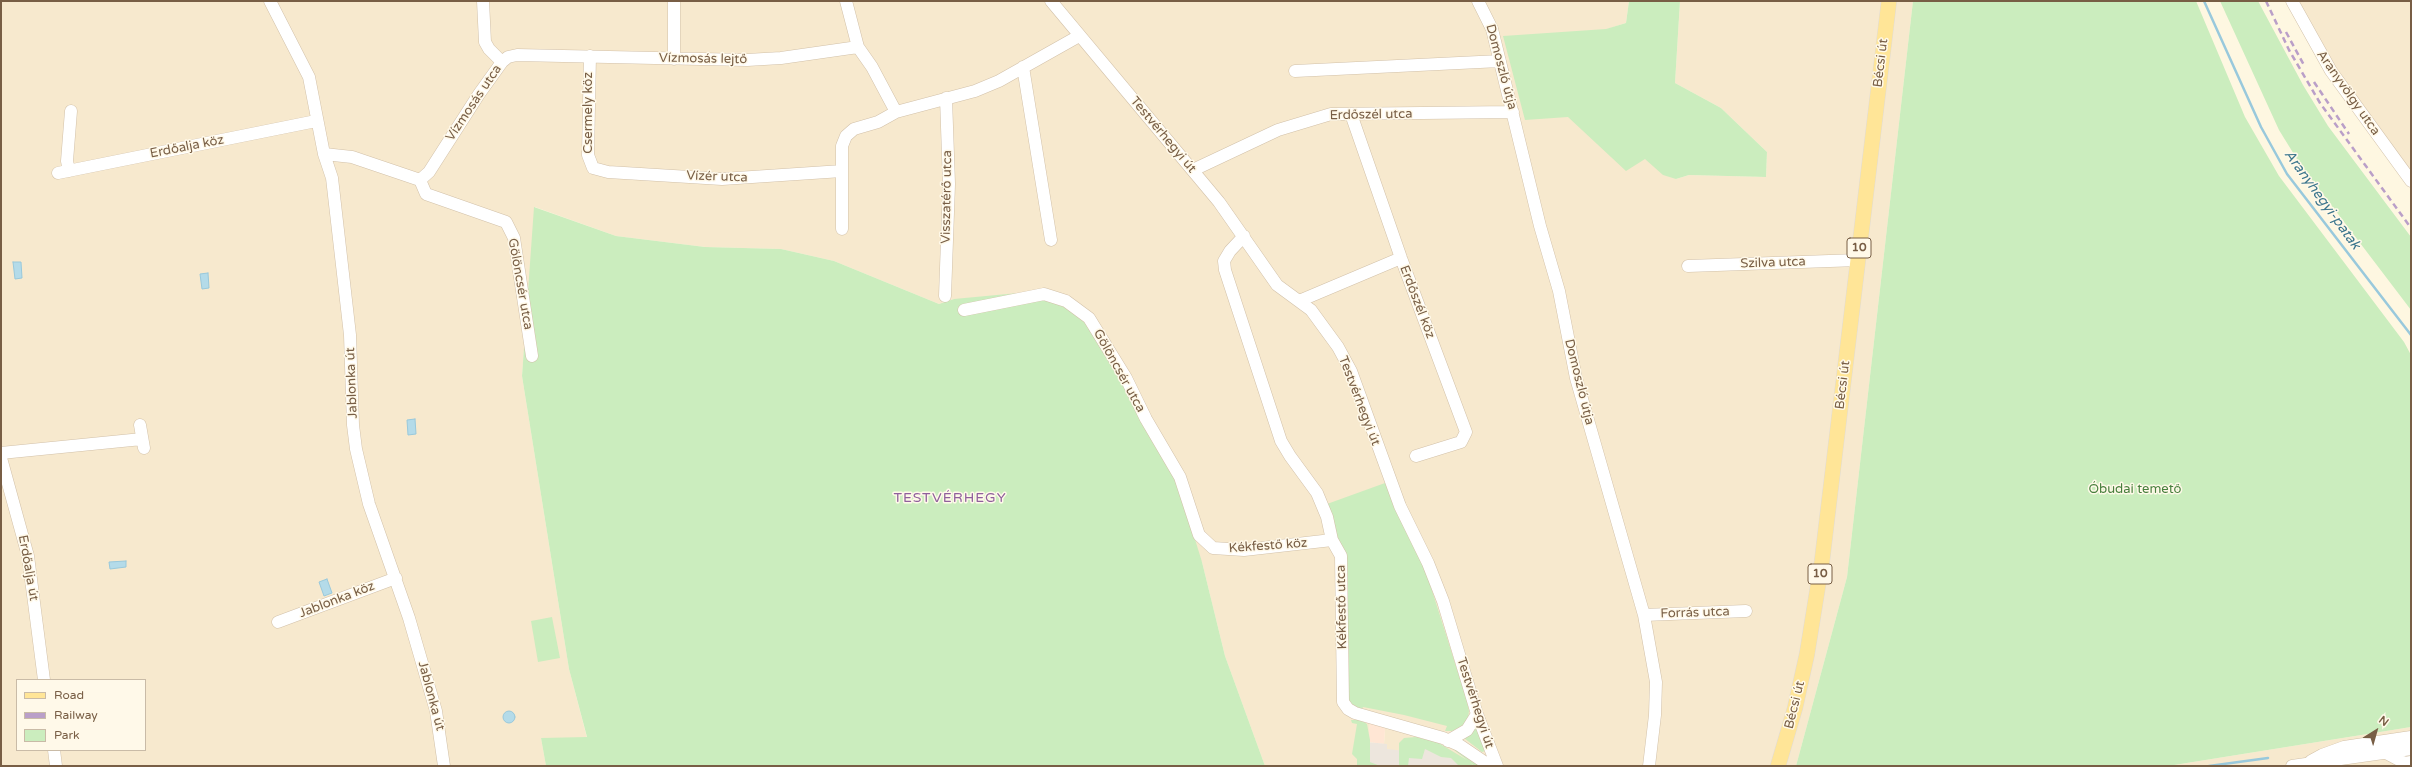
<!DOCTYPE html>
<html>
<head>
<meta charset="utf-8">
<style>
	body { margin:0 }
	#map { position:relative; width:2412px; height:767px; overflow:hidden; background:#fef7e1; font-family:"Varela Round",sans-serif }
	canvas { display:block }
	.frame { position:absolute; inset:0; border:2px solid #785e45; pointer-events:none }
	.legend { position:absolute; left:16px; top:679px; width:130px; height:72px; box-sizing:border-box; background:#fff9e9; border:1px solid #c9bba7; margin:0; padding:5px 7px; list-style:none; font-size:12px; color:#785e45 }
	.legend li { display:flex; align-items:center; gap:8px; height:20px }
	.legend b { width:20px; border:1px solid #c9bba7 }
	.north { position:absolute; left:2356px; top:711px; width:40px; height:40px; -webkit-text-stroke:3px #fff9e9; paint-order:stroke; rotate:37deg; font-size:11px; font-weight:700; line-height:16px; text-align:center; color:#785e45 }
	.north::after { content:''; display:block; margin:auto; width:14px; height:18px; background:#785e45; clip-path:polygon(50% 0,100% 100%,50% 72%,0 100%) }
</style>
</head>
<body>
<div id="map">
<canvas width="2412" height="767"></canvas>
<div class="frame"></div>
<ul class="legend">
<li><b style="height:5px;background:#ffe597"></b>Road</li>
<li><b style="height:5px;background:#ba9fc8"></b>Railway</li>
<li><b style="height:11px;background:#cbedbe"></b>Park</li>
</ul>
<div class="north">N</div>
</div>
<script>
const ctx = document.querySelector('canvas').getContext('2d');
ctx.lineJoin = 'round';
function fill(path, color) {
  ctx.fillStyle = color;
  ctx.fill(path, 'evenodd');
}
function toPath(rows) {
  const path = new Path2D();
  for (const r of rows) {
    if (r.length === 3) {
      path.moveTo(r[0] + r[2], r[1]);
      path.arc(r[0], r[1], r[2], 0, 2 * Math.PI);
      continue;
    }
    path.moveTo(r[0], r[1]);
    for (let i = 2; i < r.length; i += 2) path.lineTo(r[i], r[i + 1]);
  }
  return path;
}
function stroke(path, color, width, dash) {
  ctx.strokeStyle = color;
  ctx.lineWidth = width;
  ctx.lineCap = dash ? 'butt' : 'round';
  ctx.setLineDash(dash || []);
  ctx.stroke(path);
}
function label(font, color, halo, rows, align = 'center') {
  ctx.font = font + ' "Varela Round",sans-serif';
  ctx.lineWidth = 3;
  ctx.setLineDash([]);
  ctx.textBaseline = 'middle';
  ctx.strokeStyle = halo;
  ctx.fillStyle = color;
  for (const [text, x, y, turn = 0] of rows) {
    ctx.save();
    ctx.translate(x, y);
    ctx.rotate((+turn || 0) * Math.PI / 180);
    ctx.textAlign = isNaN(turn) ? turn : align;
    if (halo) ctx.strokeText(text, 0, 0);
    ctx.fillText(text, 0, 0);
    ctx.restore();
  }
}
fill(toPath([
	[1,1,1629,1,1626,23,1607,29,1676,179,1689,175,1766,177,1767,152,1721,108,1675,83,1680,1,1913,1,1847,577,1796,766,1469,766,1386,749,1387,744,1384,744,1385,729,1370,723,1365,766,1265,766,1225,656,1202,562,954,299,939,304,834,261,781,249,705,247,616,236,535,207,522,376,569,669,587,738,541,738,546,766,1,766],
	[17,680,145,680,145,750,17,750],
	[2292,1,2411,1,2411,181],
	[2411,727,2411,766,2168,766]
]), '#f7e9ce');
fill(toPath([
	[1370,723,1383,726,1385,729,1384,744,1367,742]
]), '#ffe6d4');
fill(toPath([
	[1422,740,1469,766,1365,766,1367,742,1387,744,1387,749,1405,751]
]), '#ede6dd');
fill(toPath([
	[1629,1,1680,1,1675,83,1721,108,1767,152,1766,177,1689,175,1676,179,1663,175,1645,159,1626,171,1568,117,1525,120,1503,36,1606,29,1626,23],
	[1913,1,2196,1,2245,117,2279,176,2404,342,2411,355,2411,727,2168,766,1796,766,1847,577],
	[2220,1,2258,1,2303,85,2328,126,2411,237,2411,310,2300,164,2279,130],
	[534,207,616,236,705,247,781,249,834,261,939,304,954,299,1018,293,1060,303,1087,320,1177,481,1202,562,1225,656,1265,766,546,766,541,738,587,737,569,669,522,376],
	[1385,483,1423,562,1467,701,1469,711,1468,718,1464,725,1452,731,1445,731,1447,726,1404,715,1363,707,1361,711,1346,702,1342,583,1327,504],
	[552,617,560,658,538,662,531,621],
	[1351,720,1361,720,1367,724,1370,740,1370,762,1380,766,1357,766,1357,759,1352,754,1357,724,1352,723],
	[1477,725,1485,751,1482,752,1464,738],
	[1416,737,1437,742,1467,760,1445,743,1484,766,1474,766,1471,763,1473,766,1459,766,1451,758,1441,757,1425,749,1422,759,1409,758,1408,766,1399,766,1399,743,1404,738]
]), '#cbedbe');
const water = toPath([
	[13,262,21,262,22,278,15,279,13,262],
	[208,273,209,288,202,289,200,274,208,273],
	[415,419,416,434,408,435,407,420,415,419],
	[126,561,126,567,110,569,109,562,126,561],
	[327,579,332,593,324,596,319,582,327,579],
	[509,717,6]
]);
fill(water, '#b4dbe9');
stroke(water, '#99c9dc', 1);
stroke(toPath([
	[2204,1,2261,127,2287,174,2411,335],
	[2209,766,2268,758]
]), '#99c9dc', 2.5);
const minor = toPath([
	[270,1,309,77,324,154,332,178,350,335,353,425,356,449,369,504,409,618,436,711,444,766],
	[483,1,485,42,489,49,502,62],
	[846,1,858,47,872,67,896,112],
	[1051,1,1219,202,1277,285,1311,310,1338,347,1351,371,1400,506,1428,563,1443,601,1477,714,1497,766],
	[1478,1,1492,29,1540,226,1559,291,1576,378,1644,615,1656,682,1655,715,1649,766],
	[2292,1,2331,71,2411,181],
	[590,56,588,155,593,168,608,172,722,179,842,171],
	[674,59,674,1],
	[1023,67,1051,240],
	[1295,71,1500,61],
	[1351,114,1401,258,1466,432,1461,442,1416,456],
	[324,154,352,157,420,180,426,194,506,222,514,238,532,356],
	[1193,170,1278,130,1331,114,1513,112],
	[69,171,67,161,71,111],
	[58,173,316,121],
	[420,180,429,172,479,94,502,62,508,57,517,55,747,60,781,58,858,47],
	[842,229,842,146,846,136,854,129,878,122,896,112,975,91,999,81,1079,36],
	[1244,236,1230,251,1224,261,1225,270,1281,441,1290,456,1317,493,1327,517,1332,540,1341,556,1343,702,1348,709,1355,713,1443,738,1459,745,1490,766],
	[1688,266,1858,260],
	[945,296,949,184,946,98],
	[1299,301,1401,258],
	[964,310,1044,294,1066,301,1089,318,1126,378,1146,419,1180,477,1199,535,1213,548,1244,550,1332,540],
	[140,425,144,448],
	[1,453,142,439],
	[1,458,28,556,44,680],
	[1644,615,1746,611],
	[278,622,396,578],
	[1448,741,1467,730,1477,714],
	[54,750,56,766],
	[2386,753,2405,763,2411,762],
	[2311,761,2322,755,2344,747,2411,737],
	[2292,766,2411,749]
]);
const major = toPath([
	[1778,766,1795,708,1807,654,1822,561,1889,1]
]);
stroke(minor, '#d2c1a9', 13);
stroke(major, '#e1dcd6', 16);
stroke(minor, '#fff', 12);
stroke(major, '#ffe597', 15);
stroke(toPath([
	[2266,1,2289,50,2320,103,2411,228],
	[2286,32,2305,67],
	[2314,82,2349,134]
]), '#ba9fc8', 2.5, [6, 4]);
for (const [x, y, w] of [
	[1859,248,24],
	[1820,574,24]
]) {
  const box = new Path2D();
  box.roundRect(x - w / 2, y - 10, w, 20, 3);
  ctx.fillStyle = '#fff9e9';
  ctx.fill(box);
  stroke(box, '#785e45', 1);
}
label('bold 12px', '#785e45', null, [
	["10",1859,248],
	["10",1820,574]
]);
label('13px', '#785e45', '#fff9e9', [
	["Vízmosás lejtő",703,59,1],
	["Bécsi út",1881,63,-83],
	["Domoszló útja",1501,67,75],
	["Aranyvölgy utca",2348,93,55],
	["Vízmosás utca",474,103,-56],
	["Csermely köz",589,113,-90],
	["Erdőszél utca",1371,115,-1],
	["Testvérhegyi út",1163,135,50],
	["Erdőalja köz",187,147,-11],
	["Vízér utca",717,177,2],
	["Visszatérő utca",947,197,-89],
	["Szilva utca",1773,263,-2],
	["Gölöncsér utca",520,284,80],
	["Erdőszél köz",1417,302,69],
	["Gölöncsér utca",1119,371,61],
	["Domoszló útja",1579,382,76],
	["Jablonka út",352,383,-92],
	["Bécsi út",1843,385,-83],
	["Testvérhegyi út",1359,401,69],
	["Kékfestő köz",1268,546,-4],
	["Erdőalja út",28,568,80],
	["Jablonka köz",337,600,-21],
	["Kékfestő utca",1342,607,-91],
	["Forrás utca",1695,613,-2],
	["Jablonka út",431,696,75],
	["Testvérhegyi út",1475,703,72],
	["Bécsi út",1795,705,-76]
]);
label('13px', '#477f3c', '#fff9e9', [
	["Óbudai temető",2135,490]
]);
label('italic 14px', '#3d768d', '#fff9e9', [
	["Aranyhegyi-patak",2322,200,54]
]);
ctx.letterSpacing = '1px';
label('14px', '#8f609c', '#fff9e9', [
	["TESTVÉRHEGY",950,498]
]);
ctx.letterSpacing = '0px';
</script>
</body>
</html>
